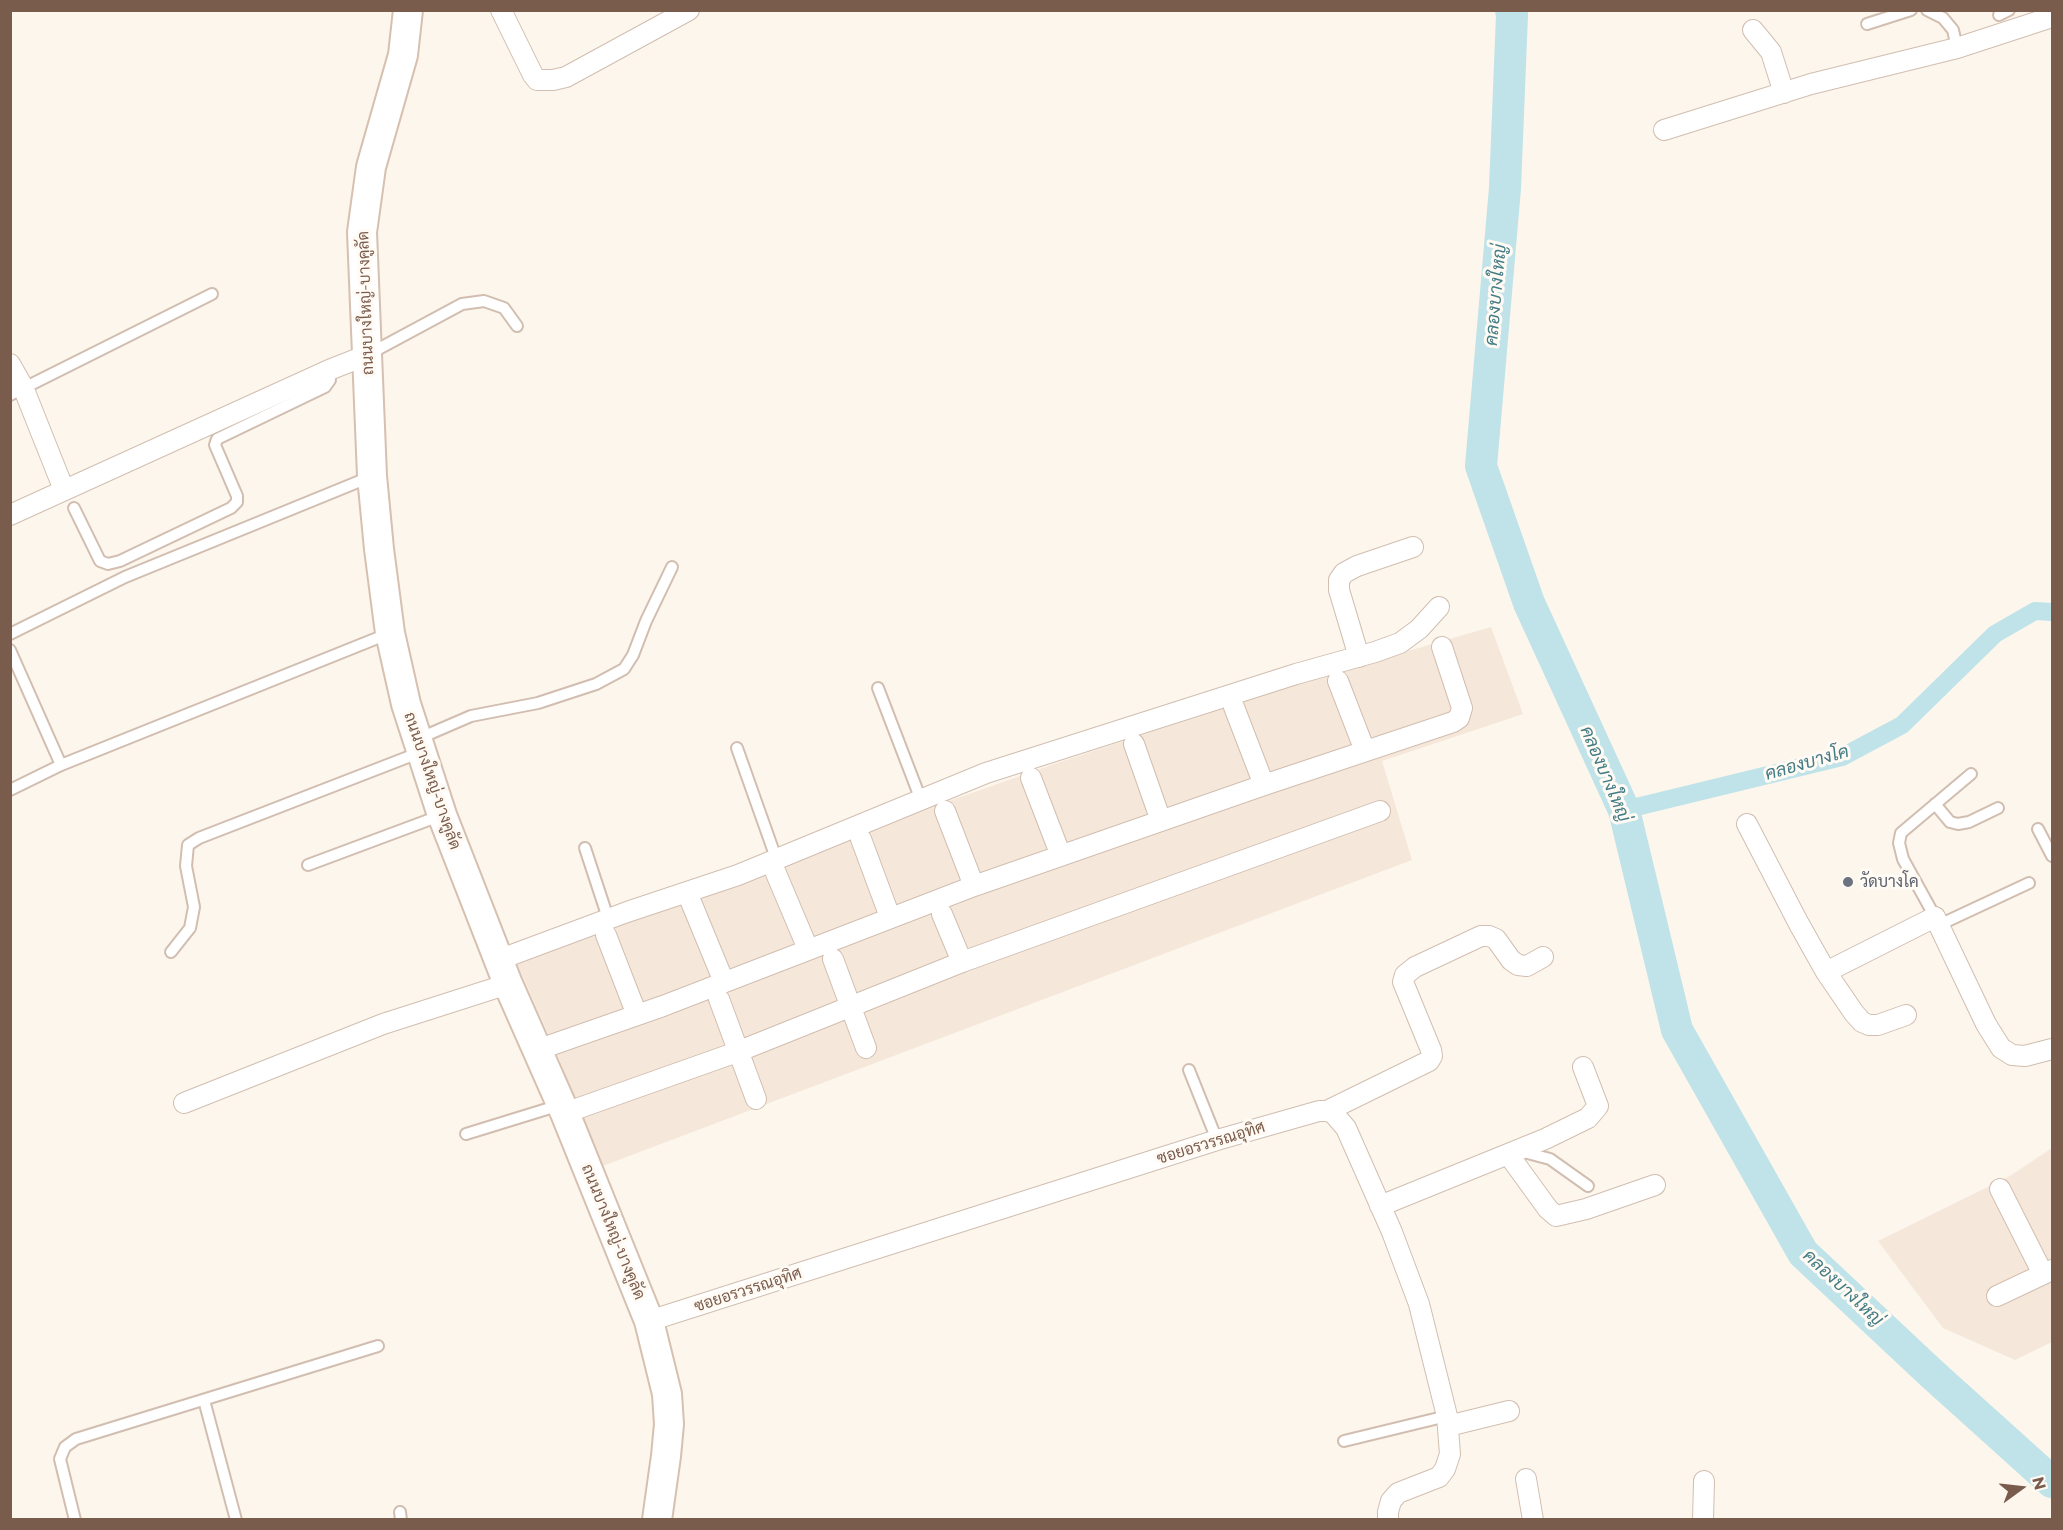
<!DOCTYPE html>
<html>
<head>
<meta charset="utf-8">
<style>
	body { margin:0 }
	#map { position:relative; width:2063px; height:1530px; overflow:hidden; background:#fdf6ec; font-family:Montserrat,sans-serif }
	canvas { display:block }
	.frame { position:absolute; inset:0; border:12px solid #7a5c4d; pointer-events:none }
	.north { position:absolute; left:1991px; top:1458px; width:60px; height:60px; -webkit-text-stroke:4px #fffaf3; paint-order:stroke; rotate:75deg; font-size:16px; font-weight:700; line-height:24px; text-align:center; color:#7a5c4d }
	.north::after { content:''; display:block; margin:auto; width:21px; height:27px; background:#7a5c4d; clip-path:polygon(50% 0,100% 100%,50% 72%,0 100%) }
</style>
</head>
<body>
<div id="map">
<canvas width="2063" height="1530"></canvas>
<div class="frame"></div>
<div class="north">N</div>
</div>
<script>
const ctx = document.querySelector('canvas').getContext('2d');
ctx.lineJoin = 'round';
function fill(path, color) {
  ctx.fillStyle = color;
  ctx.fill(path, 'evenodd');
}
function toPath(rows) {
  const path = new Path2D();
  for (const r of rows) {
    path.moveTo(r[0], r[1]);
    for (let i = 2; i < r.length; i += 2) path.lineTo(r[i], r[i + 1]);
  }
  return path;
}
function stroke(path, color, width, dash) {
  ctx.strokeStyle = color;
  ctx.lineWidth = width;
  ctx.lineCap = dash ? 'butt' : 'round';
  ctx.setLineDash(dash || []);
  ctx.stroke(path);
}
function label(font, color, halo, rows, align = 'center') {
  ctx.font = font + ' Montserrat,Sarabun,sans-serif';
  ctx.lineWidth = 6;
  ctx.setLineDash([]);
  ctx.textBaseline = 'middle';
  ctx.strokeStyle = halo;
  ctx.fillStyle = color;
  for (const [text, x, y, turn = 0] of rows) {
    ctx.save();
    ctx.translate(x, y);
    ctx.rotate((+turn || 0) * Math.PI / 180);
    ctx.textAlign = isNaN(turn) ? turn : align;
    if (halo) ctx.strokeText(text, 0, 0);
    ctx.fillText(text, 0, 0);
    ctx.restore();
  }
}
fill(toPath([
	[1491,627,1523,714,1382,761,1412,860,600,1167,560,1061,513,954,1057,763,1315,678],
	[2052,1148,2052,1342,2015,1360,1943,1328,1878,1241,2010,1176]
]), '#f5e8da');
stroke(toPath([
	[1624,810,1842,757,1902,725,1995,634,2035,611,2052,612]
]), '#bfe3e8', 18);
stroke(toPath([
	[1511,10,1512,15,1505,188,1481,466,1529,603,1624,810,1677,1030,1803,1253,1931,1373,2052,1482]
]), '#bfe3e8', 32);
const lane = toPath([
	[1927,10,1943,18,1953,30,1957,48],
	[1999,15,2009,10],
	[1867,24,1911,10],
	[369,354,462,304,484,301,504,308,517,326],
	[10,395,212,294],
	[74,508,100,561,108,564,120,561,231,508,237,502,237,496,215,445,217,439,325,387,330,380,329,370],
	[10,634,125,577,370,477],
	[10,650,61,765],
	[878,688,921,800],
	[420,738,471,716,538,703,596,684,624,669,633,655,646,621,672,567],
	[737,748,776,858],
	[10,790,61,765,390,633],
	[1935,804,1950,822,1958,824,1969,822,1998,808],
	[2038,829,2052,856],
	[585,848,608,918],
	[308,865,442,815],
	[1935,917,1903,859,1899,843,1901,833,1971,774],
	[1939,925,2029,883],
	[171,952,190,928,194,907,186,866,188,845,199,838,421,752],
	[1189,1070,1217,1140],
	[466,1134,560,1105],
	[1520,1151,1550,1159,1588,1186],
	[204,1400,236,1520],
	[1344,1441,1447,1416],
	[400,1512,401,1520],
	[75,1520,60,1459,65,1447,76,1439,378,1346]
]);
const street = toPath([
	[501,10,533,75,537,80,553,80,566,77,689,10],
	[1753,30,1771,52,1784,93],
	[1664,130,1811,84,1957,48,2052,17],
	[10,364,23,387,64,490],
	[10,515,329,370,367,355],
	[1359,657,1339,590,1339,580,1344,573,1357,566,1413,547],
	[1338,681,1365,751],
	[1234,707,1264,785],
	[1134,744,1161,821],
	[1031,778,1061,856],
	[945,811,974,886],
	[1747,824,1799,924,1826,972,1854,1013,1862,1022,1869,1025,1878,1025,1906,1015],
	[861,839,890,917],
	[775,871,808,949],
	[691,902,724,982],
	[942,914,962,962],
	[606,935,637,1015],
	[833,959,866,1048],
	[498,960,627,912,738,875,986,773,1296,674,1375,652,1400,643,1419,629,1439,607],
	[1826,972,1935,917,1986,1024,2001,1048,2012,1055,2025,1056,2052,1049],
	[719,999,756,1099],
	[537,1050,663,1006,974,886,1264,785,1453,722,1459,718,1462,708,1442,647],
	[184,1103,383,1024,508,984],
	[1327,1111,1429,1061,1432,1056,1431,1050,1403,982,1405,975,1415,967,1481,936,1489,936,1496,939,1511,960,1518,965,1527,966,1543,957],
	[565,1113,737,1052,962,962,1380,811],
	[1508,1154,1548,1209,1556,1216,1586,1209,1655,1185],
	[2000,1189,2043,1274],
	[1380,1206,1545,1139,1588,1118,1598,1106,1583,1067],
	[1997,1296,2052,1270],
	[649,1321,1217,1140,1319,1111,1327,1111,1333,1113,1346,1128,1392,1232,1419,1304,1447,1416,1450,1454,1445,1469,1439,1477,1398,1493,1391,1501,1388,1512,1388,1520],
	[1448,1426,1509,1411],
	[1526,1479,1533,1520],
	[1703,1520,1704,1481]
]);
const secondary = toPath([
	[408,10,403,55,371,167,362,232,372,476,379,549,390,633,406,704,442,815,508,984,565,1113,649,1321,667,1394,669,1424,666,1456,657,1520]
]);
stroke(lane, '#d1beb0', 14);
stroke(street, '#d1beb0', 22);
stroke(secondary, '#d6c0b0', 32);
stroke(lane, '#fff', 10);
stroke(street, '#fff', 20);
stroke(secondary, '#fff', 28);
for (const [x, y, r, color] of [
	[1848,882,6,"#6b7280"]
]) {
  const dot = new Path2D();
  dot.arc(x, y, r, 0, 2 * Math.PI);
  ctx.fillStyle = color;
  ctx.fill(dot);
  stroke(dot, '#fffaf3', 2);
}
label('16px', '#7a5c4d', '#fffaf3', [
	["ถนนบางใหญ่-บางคูลัด",366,303,-92],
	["ถนนบางใหญ่-บางคูลัด",432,781,71],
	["ซอยอรวรรณอุทิศ",1211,1143,-17],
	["ถนนบางใหญ่-บางคูลัด",613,1232,68],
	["ซอยอรวรรณอุทิศ",748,1290,-18]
]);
label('16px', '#5b616d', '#fffaf3', [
	["วัดบางโค",1860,882]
], 'left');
label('italic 18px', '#437c86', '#fffaf3', [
	["คลองบางใหญ่",1496,295,-85],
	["คลองบางโค",1807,763,-16],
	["คลองบางใหญ่",1605,774,67],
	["คลองบางใหญ่",1843,1288,43]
]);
</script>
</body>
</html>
